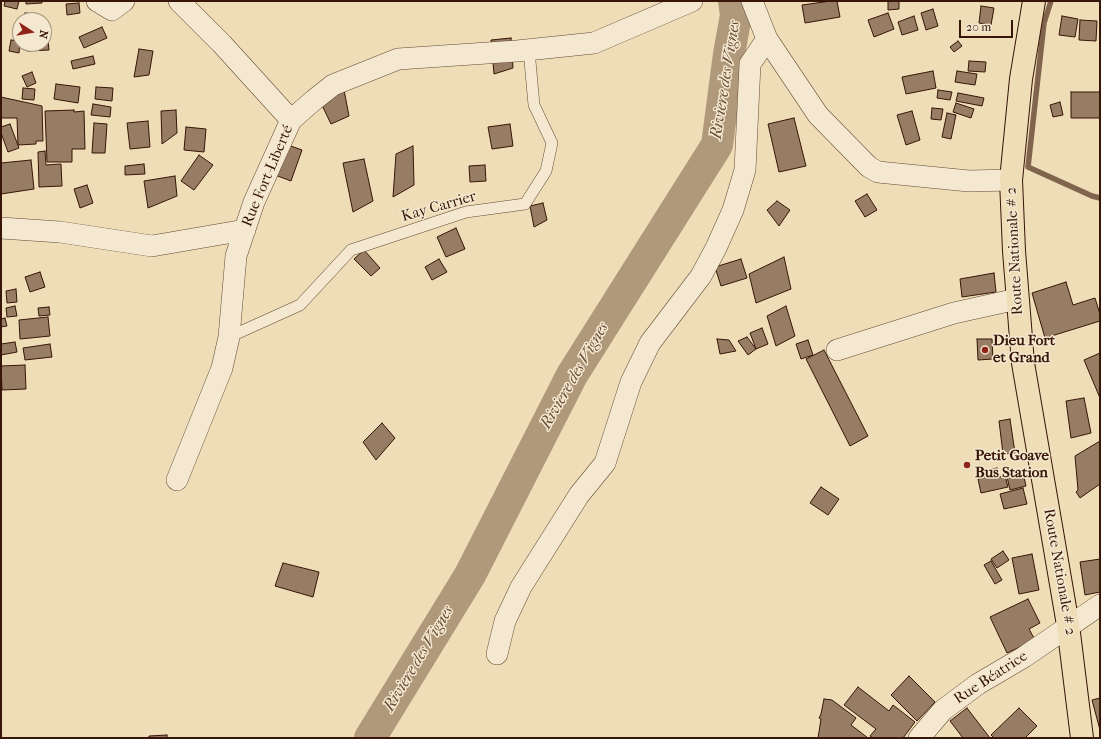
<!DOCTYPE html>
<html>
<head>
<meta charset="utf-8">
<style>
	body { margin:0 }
	#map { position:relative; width:1101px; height:739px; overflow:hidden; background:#eeddb7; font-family:"IM FELL French Canon",serif }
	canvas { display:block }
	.frame { position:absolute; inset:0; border:2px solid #371507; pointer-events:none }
	.north { position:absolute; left:12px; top:12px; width:40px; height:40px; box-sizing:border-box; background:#f4e9d0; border:1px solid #a89480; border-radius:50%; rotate:102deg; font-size:11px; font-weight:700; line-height:16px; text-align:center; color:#371507 }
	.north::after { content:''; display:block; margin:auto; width:14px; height:18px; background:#8f2418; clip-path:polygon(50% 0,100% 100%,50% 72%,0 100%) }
	.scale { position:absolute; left:959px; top:20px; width:54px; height:18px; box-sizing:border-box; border:2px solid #371507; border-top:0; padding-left:5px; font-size:12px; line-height:14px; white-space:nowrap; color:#371507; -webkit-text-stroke:3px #f4e9d0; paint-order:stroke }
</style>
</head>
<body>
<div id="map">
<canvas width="1101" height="739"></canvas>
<div class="frame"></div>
<div class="north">N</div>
<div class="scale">20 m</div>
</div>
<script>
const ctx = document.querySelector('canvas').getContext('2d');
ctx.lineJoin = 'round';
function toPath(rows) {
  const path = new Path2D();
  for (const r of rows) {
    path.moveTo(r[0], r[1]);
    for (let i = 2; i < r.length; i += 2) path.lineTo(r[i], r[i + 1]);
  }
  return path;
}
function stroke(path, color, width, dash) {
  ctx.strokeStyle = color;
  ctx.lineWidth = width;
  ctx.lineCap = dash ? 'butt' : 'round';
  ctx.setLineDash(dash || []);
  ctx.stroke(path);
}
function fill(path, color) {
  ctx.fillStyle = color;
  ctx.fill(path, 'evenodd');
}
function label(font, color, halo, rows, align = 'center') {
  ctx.font = font + ' "IM FELL French Canon",serif';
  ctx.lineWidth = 3;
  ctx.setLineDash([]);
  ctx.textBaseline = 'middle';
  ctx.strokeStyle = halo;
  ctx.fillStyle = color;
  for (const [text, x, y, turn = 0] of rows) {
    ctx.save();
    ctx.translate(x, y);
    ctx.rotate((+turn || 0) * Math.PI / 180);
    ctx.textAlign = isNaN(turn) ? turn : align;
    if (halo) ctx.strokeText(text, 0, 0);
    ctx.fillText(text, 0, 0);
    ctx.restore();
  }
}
stroke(toPath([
	[1051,1,1044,23,1028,167,1092,196,1100,198]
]), '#80644d', 5.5);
stroke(toPath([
	[370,738,470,575,572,375,717,145,729,54,736,15,734,1]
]), '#b0997b', 32);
const building = toPath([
	[5,1,19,1,17,9,4,6,5,1],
	[26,1,42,1,42,3,26,4,26,1],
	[831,1,837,1,840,17,805,23,802,5,831,1],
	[888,1,899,1,899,9,888,10,888,1],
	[79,3,80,13,67,15,66,4,79,3],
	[981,6,994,8,991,25,979,23,981,6],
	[933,9,938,26,926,30,921,13,933,9],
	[25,13,38,14,37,20,24,20,25,13],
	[888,13,894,29,874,37,868,20,888,13],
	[914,16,918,30,902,35,898,22,914,16],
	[1062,16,1078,19,1075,37,1059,35,1062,16],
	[1080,20,1097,21,1096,41,1079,40,1080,20],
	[102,27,107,38,84,48,79,37,102,27],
	[511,38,513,68,494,74,491,40,511,38],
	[11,40,20,41,19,53,9,51,11,40],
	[44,40,48,40,49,50,27,51,26,44,44,44,44,40],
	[958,41,962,46,954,52,950,47,958,41],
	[139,49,153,51,149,75,134,77,139,49],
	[93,56,95,64,73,69,71,61,93,56],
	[969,61,986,62,985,72,968,71,969,61],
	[933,71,936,88,906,94,902,77,933,71],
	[957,71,977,74,975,85,955,82,957,71],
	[32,72,36,83,27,87,22,76,32,72],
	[56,84,80,87,78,103,54,99,56,84],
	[96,87,113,88,112,101,95,99,96,87],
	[23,88,35,89,34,100,22,99,23,88],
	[344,90,349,116,331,124,320,101,344,90],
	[938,90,952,92,950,100,937,98,938,90],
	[1071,92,1100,92,1100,118,1071,118,1071,92],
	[958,93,984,98,982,106,956,101,958,93],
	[1,97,42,106,43,141,36,141,36,144,18,145,17,118,1,118,1,97],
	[1060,102,1063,115,1053,117,1050,105,1060,102],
	[956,103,974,109,971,118,953,112,956,103],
	[93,104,111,107,110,117,91,115,93,104],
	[932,108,943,109,941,120,931,119,932,108],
	[74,110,74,112,84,111,85,149,72,149,72,162,47,162,45,111,74,110],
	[176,110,177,133,162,144,161,111,176,110],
	[912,111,920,140,906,145,897,115,912,111],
	[947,113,956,115,951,139,942,137,947,113],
	[794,118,806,166,779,172,768,124,794,118],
	[148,121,150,147,130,149,127,123,148,121],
	[94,123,107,124,105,153,92,153,94,123],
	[10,124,19,148,8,152,1,133,1,127,10,124],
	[510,124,513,146,492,149,488,127,510,124],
	[186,127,206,129,204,152,184,150,186,127],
	[285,144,302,150,291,181,275,175,285,144],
	[413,146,414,185,393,197,396,154,413,146],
	[45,151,46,165,61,164,62,186,39,187,38,152,45,151],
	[199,155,213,165,194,190,181,181,199,155],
	[364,159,373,201,353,212,343,163,364,159],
	[31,160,34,189,1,194,1,163,31,160],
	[144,164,145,174,125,175,125,166,144,164],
	[485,165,486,181,470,182,469,166,485,165],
	[175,176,177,196,148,208,144,181,175,176],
	[87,185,93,203,80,208,74,189,87,185],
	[867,194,877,210,865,217,855,201,867,194],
	[777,201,790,210,779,226,767,210,777,201],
	[543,203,547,220,534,227,530,206,543,203],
	[456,228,465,249,446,257,437,237,456,228],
	[364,250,380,268,371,276,354,259,364,250],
	[784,257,791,289,756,303,749,274,784,257],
	[439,259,447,272,432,280,425,267,439,259],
	[741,259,747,278,721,286,715,267,741,259],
	[40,272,45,287,30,292,25,277,40,272],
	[994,273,996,292,962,297,960,279,994,273],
	[1066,282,1073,305,1095,298,1100,314,1100,321,1045,338,1032,293,1066,282],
	[16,289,17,302,7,303,6,291,16,289],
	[15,306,17,316,7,317,6,308,15,306],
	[786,306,795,336,776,346,767,316,786,306],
	[49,307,50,315,39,316,38,308,49,307],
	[48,317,50,336,20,339,19,320,48,317],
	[5,318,7,326,1,327,1,319,5,318],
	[762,328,768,344,756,349,750,333,762,328],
	[747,337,756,349,748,355,738,341,747,337],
	[717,339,729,340,736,351,720,354,717,339],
	[977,339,992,339,993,359,978,360,977,339],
	[808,340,813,355,801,359,796,344,808,340],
	[15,342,17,352,1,355,1,344,15,342],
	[50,344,52,357,25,360,23,348,50,344],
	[824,350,868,436,850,446,806,359,824,350],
	[1100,353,1100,398,1084,360,1100,353],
	[25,365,26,389,2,390,1,366,25,365],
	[1084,398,1091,433,1071,438,1066,401,1084,398],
	[1010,419,1015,453,1003,454,999,421,1010,419],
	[382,423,395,438,376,460,363,442,382,423],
	[1100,441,1100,484,1080,498,1076,492,1078,490,1075,456,1100,441],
	[997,468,1000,477,1005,476,1008,487,981,493,978,479,991,476,989,470,997,468],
	[1023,473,1026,486,1010,490,1007,477,1023,473],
	[821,487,839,499,828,515,810,503,821,487],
	[1023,488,1027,504,1004,509,1000,494,1023,488],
	[1003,551,1009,560,997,568,991,559,1003,551],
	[1032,554,1039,590,1019,594,1012,558,1032,554],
	[1100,559,1100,592,1085,595,1080,562,1100,559],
	[991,561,1002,580,995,584,984,565,991,561],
	[283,563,319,572,313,597,275,586,283,563],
	[1028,599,1040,623,1029,629,1035,640,1007,653,990,617,1028,599],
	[909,676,935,702,917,721,891,695,909,676],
	[858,687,889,711,893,705,915,722,903,738,873,738,870,736,876,729,844,705,858,687],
	[1100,698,1100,730,1092,700,1100,698],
	[824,699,832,700,856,718,851,725,868,738,815,738,818,738,821,719,819,718,821,714,824,699],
	[967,708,990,738,963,738,950,721,967,708],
	[1019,708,1037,726,1025,738,994,738,991,735,1019,708],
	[167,735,167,738,149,738,149,736,167,735]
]);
fill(building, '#967d63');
stroke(building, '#371507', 1);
const service = toPath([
	[229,337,300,305,351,250,466,212,525,204,546,171,552,143,534,105,529,50]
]);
const minor = toPath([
	[97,1,112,10,124,1],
	[179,1,222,44,291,120],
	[752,1,767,39,818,115,869,167,878,172,969,181,1011,180],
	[1,228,60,232,152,246,245,230],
	[837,350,954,313,1017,299],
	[177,480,222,368,229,337,236,256,254,202,291,120,314,100,333,85,398,59,517,51,594,43,692,1],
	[497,654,505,621,521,587,579,495,605,463,631,382,650,343,701,276,716,248,733,210,745,170,750,64,767,39],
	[919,738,943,710,978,684,1024,657,1100,605]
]);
const primary = toPath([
	[1034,1,1021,79,1011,180,1014,251,1023,363,1068,625,1082,738]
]);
stroke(service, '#654733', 12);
stroke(minor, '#654733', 22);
stroke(primary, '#371507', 24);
stroke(service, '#f4e9d0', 11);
stroke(minor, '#f4e9d0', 21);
stroke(primary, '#eeddb7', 22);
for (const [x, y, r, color] of [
	[985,350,4,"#8f2418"],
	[967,465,4,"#8f2418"]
]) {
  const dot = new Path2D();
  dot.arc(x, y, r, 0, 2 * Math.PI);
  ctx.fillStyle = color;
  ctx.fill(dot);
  stroke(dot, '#f4e9d0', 1.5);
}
label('15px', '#371507', '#f4e9d0', [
	["Rue Fort-Liberté",268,176,-67],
	["Kay Carrier",439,207,-16],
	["Route Nationale # 2",1015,251,-93],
	["Route Nationale # 2",1059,572,80],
	["Rue Béatrice",991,678,-33]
]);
label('bold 15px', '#371507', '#f4e9d0', [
	["Dieu Fort",993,341],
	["et Grand",993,358],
	["Petit Goave",975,456],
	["Bus Station",975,473]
], 'left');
label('italic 16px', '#674a35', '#f4e9d0', [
	["Riviere des Vignes",726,80,-81],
	["Riviere des Vignes",575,376,-60],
	["Riviere des Vignes",419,659,-59]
]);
</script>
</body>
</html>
